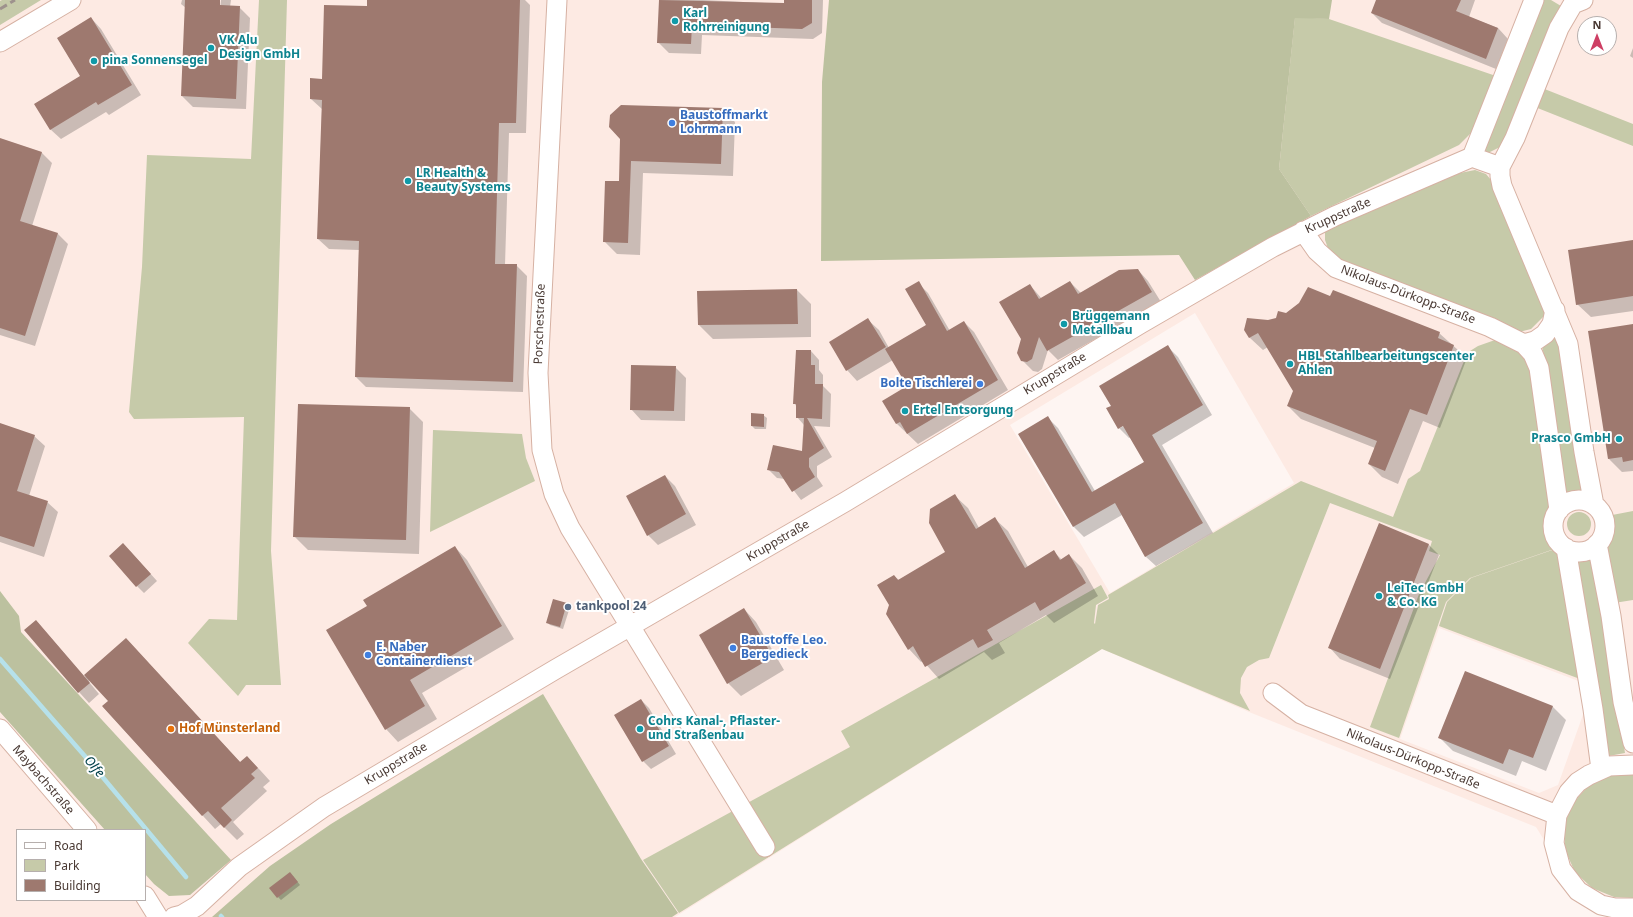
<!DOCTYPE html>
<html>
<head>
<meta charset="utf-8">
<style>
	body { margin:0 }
	#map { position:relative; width:1633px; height:917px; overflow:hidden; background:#fef5f2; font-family:"Noto Sans",sans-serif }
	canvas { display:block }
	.legend { position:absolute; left:16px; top:829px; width:130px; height:72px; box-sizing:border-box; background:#fff; border:1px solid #b6afad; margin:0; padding:5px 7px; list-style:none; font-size:12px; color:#483832 }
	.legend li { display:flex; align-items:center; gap:8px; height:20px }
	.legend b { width:20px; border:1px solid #b6afad }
	.north { position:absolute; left:1577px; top:16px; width:40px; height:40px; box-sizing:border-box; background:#fff; border:1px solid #b6afad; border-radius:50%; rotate:0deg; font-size:11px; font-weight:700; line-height:16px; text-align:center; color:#483832 }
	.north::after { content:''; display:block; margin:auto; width:14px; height:18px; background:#ce3f64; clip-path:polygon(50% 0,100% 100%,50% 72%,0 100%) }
</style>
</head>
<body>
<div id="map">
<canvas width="1633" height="917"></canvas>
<ul class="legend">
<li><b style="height:5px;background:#fff"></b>Road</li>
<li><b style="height:11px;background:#c6caa9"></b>Park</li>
<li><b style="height:11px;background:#9e796f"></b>Building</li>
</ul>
<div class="north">N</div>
</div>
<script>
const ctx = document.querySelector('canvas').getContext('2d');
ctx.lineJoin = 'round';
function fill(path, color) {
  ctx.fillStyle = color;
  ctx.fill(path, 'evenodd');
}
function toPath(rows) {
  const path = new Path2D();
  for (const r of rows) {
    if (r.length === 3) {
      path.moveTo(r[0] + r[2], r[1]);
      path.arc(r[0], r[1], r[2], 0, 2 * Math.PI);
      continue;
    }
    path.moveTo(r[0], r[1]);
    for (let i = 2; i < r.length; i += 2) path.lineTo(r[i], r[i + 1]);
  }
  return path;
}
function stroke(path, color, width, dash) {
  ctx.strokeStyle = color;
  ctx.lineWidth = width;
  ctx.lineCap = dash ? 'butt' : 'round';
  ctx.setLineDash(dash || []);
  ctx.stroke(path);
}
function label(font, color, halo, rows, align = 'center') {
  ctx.font = font + ' "Noto Sans",sans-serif';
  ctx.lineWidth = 4;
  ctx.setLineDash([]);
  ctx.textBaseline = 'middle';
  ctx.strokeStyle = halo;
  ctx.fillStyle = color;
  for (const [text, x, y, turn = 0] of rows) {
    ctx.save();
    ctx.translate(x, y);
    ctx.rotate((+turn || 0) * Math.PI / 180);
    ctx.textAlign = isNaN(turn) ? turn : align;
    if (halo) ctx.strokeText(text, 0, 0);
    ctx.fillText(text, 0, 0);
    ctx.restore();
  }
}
fill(toPath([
	[0,0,1633,0,1633,917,1578,902,1559,884,1550,866,1544,840,1536,827,1249,712,1102,649,675,917,0,917],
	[1585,24,1609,24,1609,48,1585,48],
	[1195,313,1294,483,1110,593,1010,425],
	[1439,628,1581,682,1585,709,1558,785,1539,793,1400,739],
	[17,830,145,830,145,900,17,900]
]), '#fdeae3');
fill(toPath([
	[2,0,41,0,0,25,0,1],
	[259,0,287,0,271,551,281,685,246,685,238,696,188,643,209,619,237,620,244,417,134,419,129,412,142,267,147,155,251,159],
	[1542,0,1551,0,1561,6,1510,135,1500,147,1488,153,1483,149],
	[1295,17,1329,19,1496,76,1476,128,1459,145,1311,216,1279,169],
	[1542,88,1633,124,1633,146,1535,107],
	[1475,170,1486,174,1496,186,1545,301,1544,316,1531,329,1519,332,1337,259,1329,251,1325,240,1325,229,1460,173],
	[1559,332,1585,493,1577,492,1565,496,1542,344],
	[1495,340,1511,343,1529,363,1552,513,1548,526,1552,538,1560,547,1470,578,1446,602,1399,738,1370,727,1419,594,1440,555,1429,551,1432,541,1330,503,1269,658,1259,660,1247,667,1241,678,1240,693,1250,711,1102,649,679,913,643,860,850,747,841,731,1101,585,1108,598,1096,605,1094,623,1095,624,1098,605,1109,599,1108,595,1301,481,1393,517,1408,479,1420,471,1464,361,1470,351,1478,346],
	[433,430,522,434,526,458,535,481,430,532],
	[1633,511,1633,600,1614,603,1603,543,1609,525,1607,516],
	[1579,524,12],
	[1561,547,1580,679,1439,626,1447,602,1471,578],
	[1594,552,1625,753,1603,757,1574,556],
	[1633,774,1633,898,1614,897,1592,888,1575,872,1565,850,1564,825,1573,803,1589,785,1611,775]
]), '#c6caa9');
fill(toPath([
	[829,0,1332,0,1329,19,1295,18,1279,169,1311,216,1195,280,1179,255,821,261,822,82],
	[0,591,19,616,21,632,231,860,190,895,169,896,154,884,145,874,145,830,105,830,0,712],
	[543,694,641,859,678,913,672,917,212,917,270,866,331,824]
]), '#bcc19f');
fill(toPath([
	[182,0,219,0,220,10,221,0,231,0,230,7,239,7,250,18,246,109,193,107,182,96,186,8,181,4],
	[368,0,525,0,530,5,526,133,509,133,505,265,516,265,527,276,523,392,366,387,356,377,359,250,329,249,318,239,322,109,311,99,368,8],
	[660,0,703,0,785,4,785,0,823,0,822,33,813,39,702,35,701,54,669,53,658,42],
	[1377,0,1475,0,1469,17,1498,28,1508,39,1496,69,1382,23,1372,13],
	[91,18,101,29,141,95,109,115,106,112,61,139,50,129,82,77],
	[1633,48,1633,58,1630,56],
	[622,106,722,109,735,122,733,176,643,173,640,255,617,254,604,241,620,182],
	[0,139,42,153,52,163,32,226,58,234,68,244,35,346,0,335],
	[1633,241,1633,311,1591,317,1577,304],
	[1138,270,1148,281,1161,302,1058,360,1048,350,1042,369,1038,372,1033,371,1022,360,1022,339,1030,285,1042,299,1070,282,1081,293],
	[918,283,928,293,950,331,964,322,974,332,1008,390,918,444,896,423,909,386,893,360,857,381,847,370,868,320,879,330,889,348,927,325],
	[797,290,811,304,811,337,713,339,699,325],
	[1633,325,1633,471,1622,472,1609,459],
	[1245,330,1439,333,1467,358,1440,428,1423,421,1398,484,1382,477,1369,464,1375,448,1301,419,1288,406,1294,391,1268,347,1263,350,1250,338],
	[1168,347,1178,357,1212,415,1162,445,1213,533,1156,566,1145,556,1122,515,1084,537,1074,527,1019,434,1048,418,1058,428,1095,491,1145,462,1131,437,1129,438,1119,428,1112,406],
	[1127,424,1120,428,1120,426],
	[811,351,819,360,819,370,823,375,823,386,831,394,830,427,814,426,832,457,817,466,817,477,823,486,801,500,785,479,777,478,768,469,803,452,804,425,797,417,797,407,794,403],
	[675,367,686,378,685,421,641,420,631,409],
	[409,408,423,422,419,554,308,550,294,536],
	[763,415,767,418,766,429,755,429,752,426],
	[0,424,34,436,45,446,29,496,47,502,58,512,44,557,0,542],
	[665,476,675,486,696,525,658,545,648,535],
	[955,496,968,508,979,528,995,519,1008,531,1028,567,1054,552,1062,560,1069,555,1082,568,1098,596,1054,623,1046,615,999,643,1005,653,992,660,984,652,939,679,923,661,921,662,909,649,890,605,894,576,899,580,947,552],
	[1379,525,1429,545,1439,555,1390,679,1340,659,1330,648],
	[455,547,467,560,514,639,422,693,437,719,398,742,386,729,368,606],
	[130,551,157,581,144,593,137,586],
	[566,604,570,607,563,629,550,625,547,622],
	[744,609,756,622,784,670,741,696,728,683],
	[36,621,85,677,126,639,241,763,247,757,260,770,270,781,263,787,267,791,233,822,244,834,237,840,221,824,215,829,103,707,109,701,90,680,89,682,99,694,89,703,79,692],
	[1465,673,1553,707,1566,720,1546,771,1522,761,1516,776,1453,751,1440,738],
	[641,700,649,708,676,754,651,769,643,761],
	[293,876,300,885,281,900,278,897]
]), '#0003');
stroke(toPath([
	[0,659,90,762,186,877],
	[221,916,222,917]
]), '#b6e1ea', 4.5);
fill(toPath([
	[185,0,220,0,220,5,240,6,236,99,181,96],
	[367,0,520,0,516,123,499,123,495,264,517,264,513,382,355,377,359,241,317,239,322,100,310,99,310,78,322,79,324,5,367,6],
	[659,0,784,3,784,0,812,0,812,23,802,29,692,25,691,44,657,43],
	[1376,0,1461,0,1456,11,1498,28,1486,59,1371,13],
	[91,17,132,85,98,105,96,102,50,130,34,104,80,76,57,38],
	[621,105,723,108,721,164,631,161,628,243,603,242,605,181,619,181,620,139,609,127,610,115],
	[0,138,42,152,20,221,58,233,25,336,0,328],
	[1633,240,1633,296,1576,305,1568,250],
	[1138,269,1152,292,1047,351,1039,337,1032,359,1027,362,1021,361,1017,353,1021,339,999,302,1030,284,1039,299,1070,281,1078,294,1119,270],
	[919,281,947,331,964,321,998,380,907,434,900,422,896,424,882,401,907,386,885,349,926,325,905,289],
	[1308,287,1330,296,1333,290,1440,332,1438,338,1454,345,1427,415,1410,409,1385,471,1368,464,1377,441,1287,406,1293,391,1258,333,1249,338,1244,330,1247,318,1268,320,1276,318,1278,311,1286,313,1299,303],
	[797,289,798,324,698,325,697,291],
	[868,318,886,347,846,371,829,342],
	[1633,324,1633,460,1623,462,1622,457,1608,459,1588,331],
	[1168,345,1203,405,1152,435,1203,523,1145,557,1115,503,1073,527,1018,434,1048,416,1092,492,1144,462,1123,426,1118,429,1106,408,1111,406,1099,386],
	[796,350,811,350,811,365,815,365,815,384,823,384,822,419,807,418,824,448,809,458,809,467,815,477,792,492,779,472,767,470,773,445,802,451,804,418,796,418,796,404,793,404],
	[631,365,676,366,674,411,630,410],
	[298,404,410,407,406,540,293,537],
	[751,413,764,414,764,427,751,426],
	[0,423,35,435,17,491,48,501,34,547,0,536],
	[665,475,686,514,647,536,626,496],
	[955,494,976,529,995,517,1025,568,1054,550,1060,560,1069,554,1086,583,1040,611,1035,602,987,630,993,640,978,648,973,639,925,667,913,646,908,650,886,614,889,605,877,585,894,575,898,580,945,552,929,523,930,509],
	[1379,523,1429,544,1380,669,1328,648],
	[123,543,151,574,136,587,109,556],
	[455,546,502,626,410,680,425,706,385,730,326,630,367,606,363,600],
	[553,599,567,603,560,627,546,623],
	[744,608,773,657,727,684,699,635],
	[36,620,90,683,78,693,24,630],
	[126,638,240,762,247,756,258,768,251,774,255,778,221,808,232,820,224,828,208,811,202,816,102,706,108,701,84,675],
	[1465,671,1553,706,1533,758,1509,749,1503,764,1438,738],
	[641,699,669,746,642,762,614,715],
	[290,872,298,882,277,898,269,888]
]), '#9e796f');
const minor = toPath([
	[557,0,538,373,542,450,554,494,570,528,765,847],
	[1583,0,1573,4,1559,28,1515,138,1500,167,1500,176,1502,186,1568,344,1584,452,1594,505],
	[0,42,71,0],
	[1472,157,1534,0],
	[1303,231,1317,251,1336,268,1490,327,1524,344,1533,354,1539,368,1559,510],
	[1524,344,1535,341,1545,334,1552,324,1555,310],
	[1579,526,26],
	[1597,544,1611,616,1623,702,1633,743],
	[1566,548,1593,709,1601,769],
	[1273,693,1301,714,1557,815],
	[0,729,87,830],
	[1633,765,1609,766,1589,775,1578,782,1569,792,1557,815,1554,843,1561,869,1578,891,1601,905,1615,908,1633,908],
	[145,896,158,917],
	[174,917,182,915,197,906,239,867,324,807,556,669,845,502,1140,324,1273,247,1335,216,1472,157,1500,167]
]);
stroke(minor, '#d6b1a3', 21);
stroke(minor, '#fff', 19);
stroke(toPath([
	[0,9,15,0]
]), '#9e928d', 3, [8, 4]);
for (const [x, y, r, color] of [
	[675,21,4,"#0f9aa8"],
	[211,48,4,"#0f9aa8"],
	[94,61,4,"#0f9aa8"],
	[672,123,4,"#3f7fe0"],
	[408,181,4,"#0f9aa8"],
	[1064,324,4,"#0f9aa8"],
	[1290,364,4,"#0f9aa8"],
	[980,384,4,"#3f7fe0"],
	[905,411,4,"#0f9aa8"],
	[1619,439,4,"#0f9aa8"],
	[1379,596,4,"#0f9aa8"],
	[568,607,4,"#5c6f8a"],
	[733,648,4,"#3f7fe0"],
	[368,655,4,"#3f7fe0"],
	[171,729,4,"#e8710a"],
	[640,729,4,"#0f9aa8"]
]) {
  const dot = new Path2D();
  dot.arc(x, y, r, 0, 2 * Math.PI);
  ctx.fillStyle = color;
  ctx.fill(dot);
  stroke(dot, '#fff', 1.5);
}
label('bold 12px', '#0d838f', '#fff', [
	["Karl",683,14],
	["Rohrreinigung",683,28],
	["VK Alu",219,41],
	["Design GmbH",219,55],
	["pina Sonnensegel",102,61],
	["LR Health &",416,174],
	["Beauty Systems",416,188],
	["Brüggemann",1072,317],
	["Metallbau",1072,331],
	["HBL Stahlbearbeitungscenter",1298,357],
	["Ahlen",1298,371],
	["Ertel Entsorgung",913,411],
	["Prasco GmbH",1611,439,"right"],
	["LeiTec GmbH",1387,589],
	["& Co. KG",1387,603],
	["Cohrs Kanal-, Pflaster-",648,722],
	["und Straßenbau",648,736]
], 'left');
label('bold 12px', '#366cbe', '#fff', [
	["Baustoffmarkt",680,116],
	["Lohrmann",680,130],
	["Bolte Tischlerei",972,384,"right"],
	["Baustoffe Leo.",741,641],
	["Bergedieck",741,655],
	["E. Naber",376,648],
	["Containerdienst",376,662]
], 'left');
label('12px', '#483832', '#fff', [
	["Kruppstraße",1338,216,-24],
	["Nikolaus-Dürkopp-Straße",1408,295,21],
	["Porschestraße",540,324,-88],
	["Kruppstraße",1055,374,-31],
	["Kruppstraße",778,541,-30],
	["Nikolaus-Dürkopp-Straße",1413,759,22],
	["Kruppstraße",396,764,-31],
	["Maybachstraße",43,780,49]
]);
label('bold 12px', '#4e5e75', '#fff', [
	["tankpool 24",576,607]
], 'left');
label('bold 12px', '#c56008', '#fff', [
	["Hof Münsterland",179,729]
], 'left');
label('italic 13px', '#00404a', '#fff', [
	["Olfe",94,767,50]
]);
</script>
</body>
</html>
